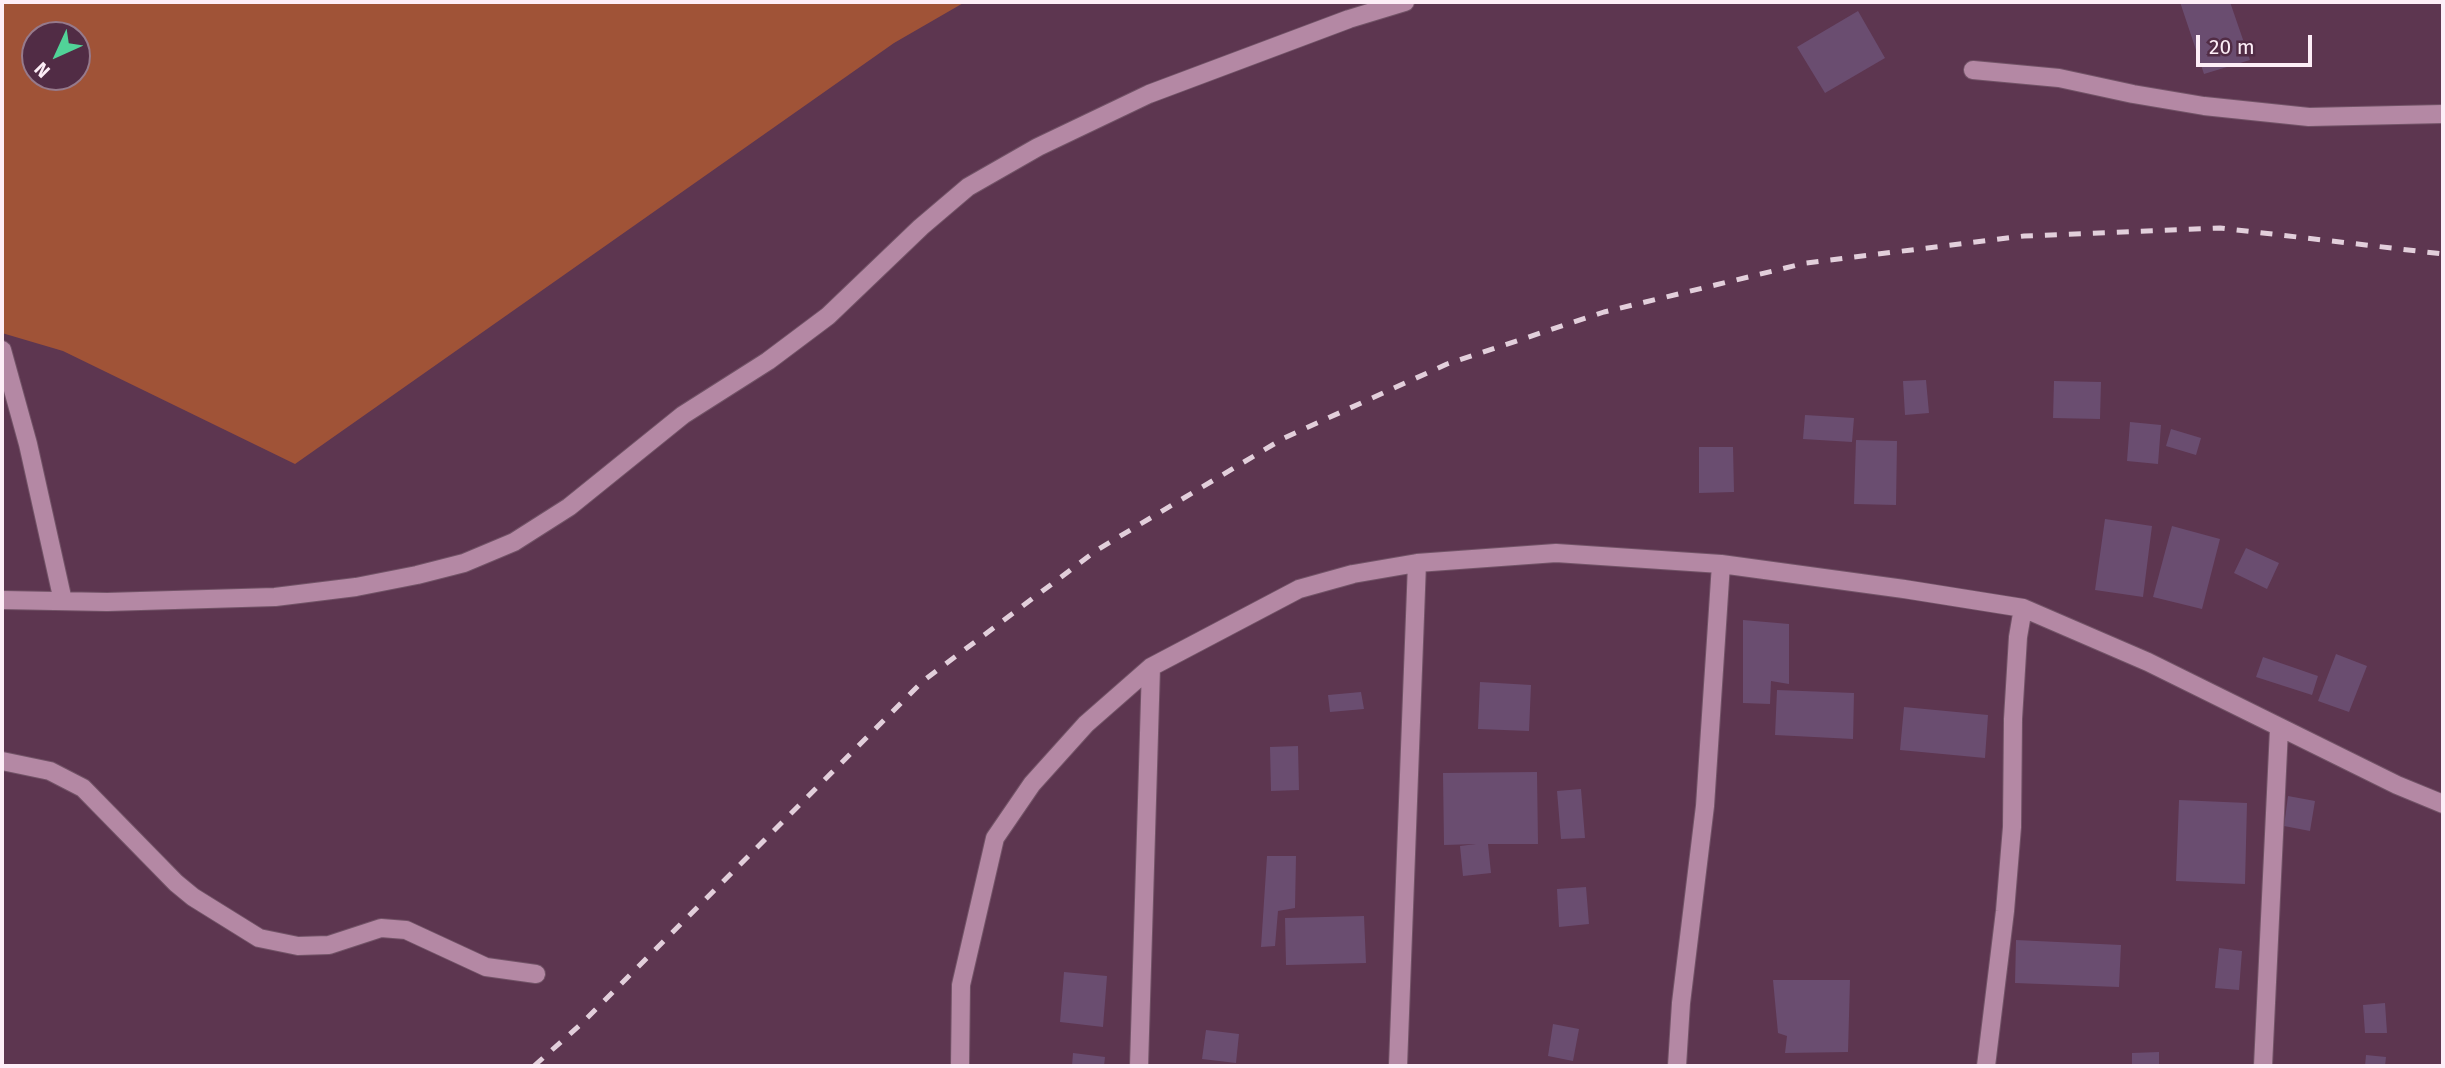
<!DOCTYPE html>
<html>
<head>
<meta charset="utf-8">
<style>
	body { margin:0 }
	#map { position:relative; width:2445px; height:1068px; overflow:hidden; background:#5d3650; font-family:"Fira Sans",sans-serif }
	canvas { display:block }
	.frame { position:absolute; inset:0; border:4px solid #fdeef7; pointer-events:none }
	.north { position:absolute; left:21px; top:21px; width:70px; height:70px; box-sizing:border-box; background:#512c45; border:2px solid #967a8c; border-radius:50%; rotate:225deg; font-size:19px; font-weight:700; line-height:28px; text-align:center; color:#fdeef7 }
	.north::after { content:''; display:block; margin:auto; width:24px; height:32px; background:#51d398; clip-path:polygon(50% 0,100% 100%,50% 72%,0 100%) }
	.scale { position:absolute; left:2196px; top:35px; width:116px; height:32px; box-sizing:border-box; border:4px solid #fdeef7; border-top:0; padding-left:9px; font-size:21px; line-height:24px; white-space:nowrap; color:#fdeef7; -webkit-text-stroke:5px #512c45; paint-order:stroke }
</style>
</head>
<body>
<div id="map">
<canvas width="2445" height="1068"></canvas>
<div class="frame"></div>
<div class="north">N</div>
<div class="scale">20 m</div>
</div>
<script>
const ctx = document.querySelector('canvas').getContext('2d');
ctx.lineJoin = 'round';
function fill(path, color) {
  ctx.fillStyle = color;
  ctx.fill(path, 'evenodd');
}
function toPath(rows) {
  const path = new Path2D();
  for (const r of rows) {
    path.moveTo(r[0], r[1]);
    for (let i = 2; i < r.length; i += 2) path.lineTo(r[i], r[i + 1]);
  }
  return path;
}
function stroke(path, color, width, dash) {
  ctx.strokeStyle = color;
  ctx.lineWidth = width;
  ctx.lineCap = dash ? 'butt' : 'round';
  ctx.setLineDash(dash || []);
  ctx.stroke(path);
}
fill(toPath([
	[2,2,965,2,894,43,295,464,63,351,2,333],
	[35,35,77,35,77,77,35,77]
]), '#a05337');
fill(toPath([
	[2180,2,2230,2,2250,60,2204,74],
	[1858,11,1885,58,1825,93,1797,47],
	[1926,380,1929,413,1905,415,1903,381],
	[2054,381,2101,382,2100,419,2053,418],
	[1805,415,1854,418,1852,442,1803,439],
	[2130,422,2161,425,2158,464,2127,461],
	[2171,429,2201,438,2196,455,2166,446],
	[1856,440,1897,441,1896,505,1854,504],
	[1699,447,1733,447,1734,492,1699,493],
	[2105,519,2152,526,2143,597,2095,590],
	[2172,526,2220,539,2202,609,2153,597],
	[2246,548,2279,563,2267,589,2234,573],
	[1743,620,1789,624,1789,684,1771,681,1770,704,1743,703],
	[2336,654,2367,666,2349,712,2318,701],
	[2263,657,2318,676,2312,695,2256,677],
	[1480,682,1531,685,1529,731,1478,729],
	[1777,690,1854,693,1853,739,1775,735],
	[1361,692,1364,709,1330,712,1328,695],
	[1904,707,1988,715,1985,758,1900,750],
	[1298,746,1299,790,1271,791,1270,747],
	[1537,772,1538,844,1488,844,1491,873,1463,876,1460,846,1476,844,1444,845,1443,773],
	[1581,789,1585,838,1561,839,1557,791],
	[2288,796,2315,801,2310,831,2284,826],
	[2179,800,2247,803,2245,884,2176,881],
	[1267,856,1296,856,1295,908,1278,911,1275,946,1261,947],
	[1586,887,1589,924,1559,927,1557,889],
	[1364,916,1366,963,1286,965,1285,918],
	[2016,940,2121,945,2119,987,2015,983],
	[2219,948,2242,951,2239,990,2215,988],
	[1064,972,1107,976,1103,1027,1060,1022],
	[1773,980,1850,980,1848,1052,1785,1053,1787,1036,1778,1033],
	[2385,1003,2387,1033,2365,1033,2363,1005],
	[1553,1024,1579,1029,1573,1061,1548,1056],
	[1206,1030,1239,1034,1236,1063,1202,1059],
	[2159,1052,2159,1066,2132,1066,2132,1053],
	[1073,1053,1105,1057,1104,1066,1072,1066],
	[2366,1055,2386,1057,2385,1066,2365,1066]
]), '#6a4d70');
const minor = toPath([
	[1973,70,2059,78,2133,94,2204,106,2309,117,2443,114],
	[2,350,28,444,63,601],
	[2,600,107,602,275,597,356,587,417,575,464,563,514,542,569,507,683,415,768,361,828,316,921,227,968,187,1038,147,1149,94,1349,19,1405,2],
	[2,761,50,771,83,788,176,883,193,897,259,938,298,946,329,945,381,928,406,930,486,967,536,974],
	[960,1066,961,985,995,838,1032,784,1086,724,1151,667,1299,589,1353,574,1417,563,1556,553,1721,564,1904,589,2023,608,2148,662,2397,785,2443,804],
	[1139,1066,1151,667],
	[1398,1066,1417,563],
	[1677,1066,1681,1003,1705,806,1721,564],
	[1986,1066,2005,911,2012,827,2013,719,2018,637,2023,608],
	[2263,1066,2279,729]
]);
stroke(minor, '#725367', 20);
stroke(minor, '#b488a4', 18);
stroke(toPath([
	[534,1066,581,1024,923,681,1097,550,1284,438,1447,364,1604,312,1806,263,2024,236,2220,228,2443,254]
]), '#e2cfdb', 5, [12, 12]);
</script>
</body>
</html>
